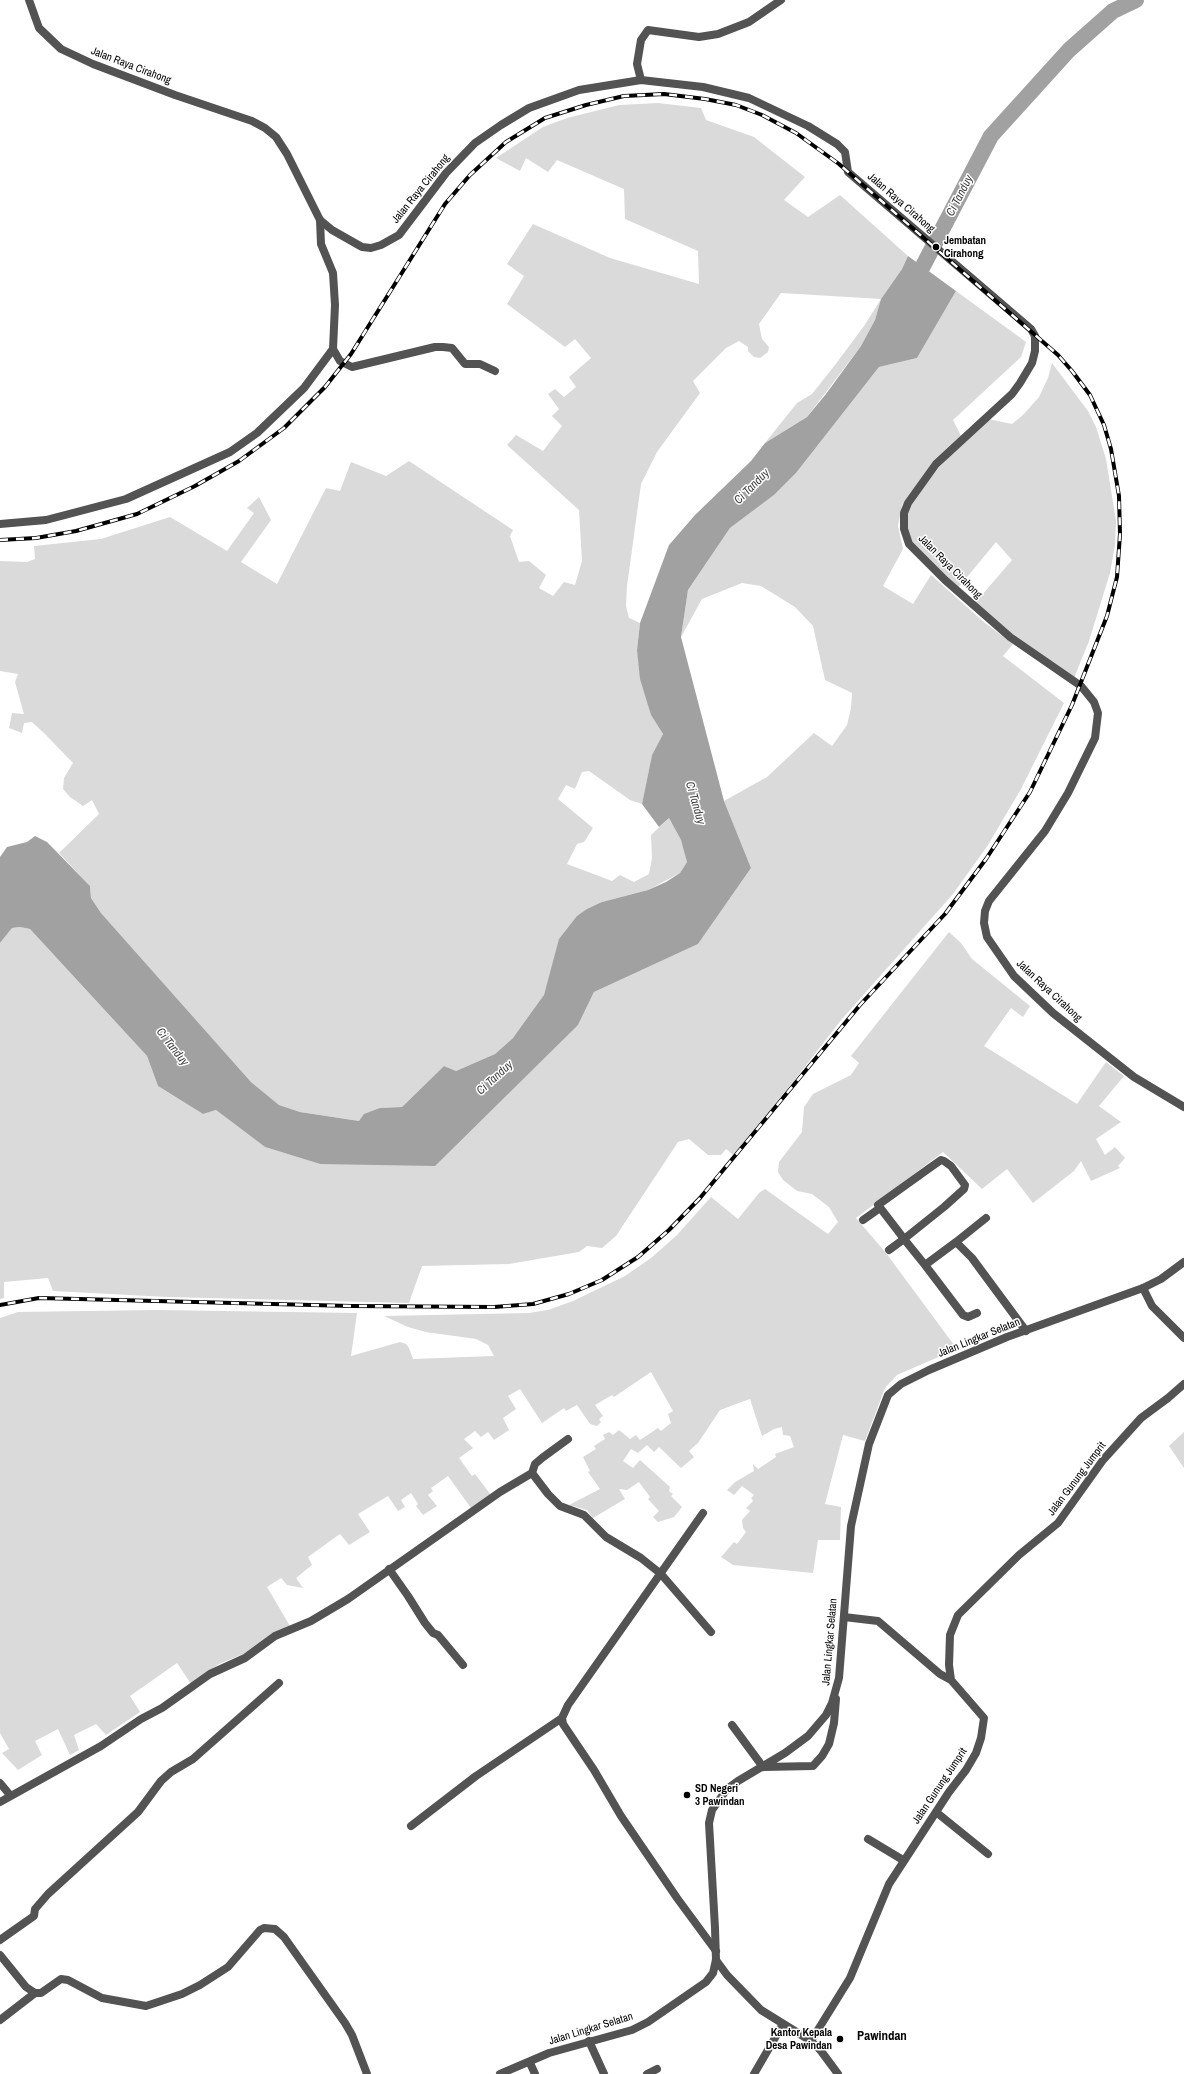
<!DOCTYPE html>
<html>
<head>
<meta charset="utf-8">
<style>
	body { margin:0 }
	canvas { display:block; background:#fff }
</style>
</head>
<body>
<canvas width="1184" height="2074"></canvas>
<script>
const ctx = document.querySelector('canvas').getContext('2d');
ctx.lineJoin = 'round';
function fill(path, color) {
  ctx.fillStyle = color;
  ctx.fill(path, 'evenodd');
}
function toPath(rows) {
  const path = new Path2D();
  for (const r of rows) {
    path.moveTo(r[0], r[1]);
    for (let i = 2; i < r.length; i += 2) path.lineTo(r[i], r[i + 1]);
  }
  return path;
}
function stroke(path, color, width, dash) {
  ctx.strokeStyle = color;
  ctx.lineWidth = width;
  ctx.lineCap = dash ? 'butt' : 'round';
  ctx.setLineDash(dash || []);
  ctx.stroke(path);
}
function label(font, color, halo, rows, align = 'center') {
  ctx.font = font + ' "Archivo Narrow",sans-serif';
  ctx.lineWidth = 3;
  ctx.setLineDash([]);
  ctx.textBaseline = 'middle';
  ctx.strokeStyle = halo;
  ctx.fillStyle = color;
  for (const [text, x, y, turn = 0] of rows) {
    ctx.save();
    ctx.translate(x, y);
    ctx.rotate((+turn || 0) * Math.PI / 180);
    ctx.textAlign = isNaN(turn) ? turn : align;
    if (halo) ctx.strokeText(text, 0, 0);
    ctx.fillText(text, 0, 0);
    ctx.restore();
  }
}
fill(toPath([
	[658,103,701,108,706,120,754,137,805,177,784,200,808,217,840,195,908,256,902,269,881,299,875,320,861,346,807,417,765,443,797,403,812,394,835,365,864,326,881,299,781,293,759,324,762,339,769,347,768,352,760,358,754,357,748,351,748,347,739,341,726,348,693,381,700,393,657,452,641,484,627,586,626,606,629,618,640,623,637,650,651,715,663,734,652,755,642,804,630,800,589,771,582,772,575,789,566,785,558,799,593,828,584,842,577,844,567,864,612,881,620,875,634,882,649,874,652,858,651,835,669,818,681,840,685,851,687,862,680,873,648,890,602,902,553,968,544,995,533,1013,513,1038,495,1054,456,1071,444,1066,402,1107,380,1108,359,1121,300,1112,279,1105,251,1082,101,913,91,898,90,886,59,853,99,814,92,800,83,806,70,797,63,789,64,778,73,763,45,734,32,722,24,723,22,733,9,728,12,713,24,714,15,682,18,674,0,671,0,561,27,562,35,559,34,546,101,539,170,517,227,551,254,513,247,508,259,497,271,520,241,562,277,584,326,488,340,491,351,462,386,476,409,461,513,530,510,536,519,562,529,561,546,575,539,588,553,596,564,582,575,585,582,561,579,510,507,445,516,435,543,451,562,426,552,416,559,409,548,394,555,389,564,397,576,387,569,377,591,358,575,339,565,347,507,304,524,276,507,264,533,224,610,258,699,284,698,251,625,219,624,189,557,160,548,172,526,158,520,171,496,158,543,127,567,118,619,105],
	[956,291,1026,342,1021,357,953,420,961,436,934,460,902,505,898,526,903,549,883,586,913,604,931,575,985,623,1013,644,1003,656,1064,703,1021,789,988,845,953,894,842,1019,793,1082,733,1155,726,1149,721,1155,708,1155,689,1139,678,1142,616,1236,602,1248,587,1246,579,1252,509,1264,422,1266,409,1303,167,1297,53,1291,48,1278,4,1282,4,1298,0,1299,0,943,12,928,20,927,30,929,147,1056,158,1086,203,1114,216,1110,265,1147,320,1164,578,1025,594,992,698,944,751,868,724,801,767,777,814,733,832,746,847,725,851,708,852,693,825,680,813,626,795,607,761,586,742,583,702,599,681,637,688,590,730,528,774,495,796,473,879,367,917,358],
	[1052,363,1088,411,1096,427,1106,459,1116,521,1115,545,1110,573,1089,641,1074,678,1010,632,976,602,1012,560,996,542,958,588,911,543,907,527,908,514,911,504,940,466,988,419,1012,424,1023,415,1039,397,1048,378],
	[949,932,961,943,972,959,1030,1006,1023,1017,1011,1008,984,1046,1077,1104,1106,1062,1124,1076,1099,1106,1121,1122,1096,1139,1105,1155,1115,1147,1125,1158,1118,1166,1120,1168,1091,1181,1081,1161,1074,1171,1033,1203,1007,1169,982,1189,943,1152,856,1218,886,1253,957,1349,897,1375,885,1388,865,1441,843,1435,825,1504,841,1507,840,1540,818,1540,813,1573,733,1565,721,1557,734,1542,737,1544,746,1532,743,1528,742,1520,750,1511,746,1508,753,1501,751,1498,754,1495,742,1486,734,1495,727,1490,735,1482,754,1471,753,1464,758,1469,776,1457,775,1454,794,1447,790,1436,783,1435,782,1427,774,1429,762,1436,750,1399,720,1410,698,1443,689,1451,694,1457,681,1468,659,1447,654,1452,647,1445,638,1453,631,1449,623,1461,633,1468,640,1460,670,1487,669,1491,673,1494,671,1496,682,1507,674,1517,658,1522,653,1517,659,1511,648,1499,650,1497,639,1482,627,1490,619,1489,625,1499,593,1518,587,1510,569,1505,600,1489,588,1472,590,1471,583,1457,596,1449,594,1446,605,1439,603,1435,609,1432,613,1435,619,1430,630,1439,636,1435,640,1440,658,1428,661,1431,671,1423,668,1414,673,1411,651,1372,614,1397,612,1395,595,1405,603,1416,599,1419,601,1422,597,1426,590,1424,577,1405,566,1411,564,1408,542,1423,520,1389,508,1396,516,1409,503,1418,509,1430,494,1440,488,1432,481,1437,475,1431,464,1439,473,1448,459,1458,472,1476,475,1474,491,1495,471,1508,448,1476,431,1488,433,1491,428,1495,437,1506,423,1515,416,1506,418,1504,411,1493,401,1500,405,1507,398,1511,388,1496,358,1514,370,1532,349,1545,340,1534,308,1557,312,1565,296,1578,303,1588,287,1585,281,1578,267,1587,290,1626,253,1650,219,1664,191,1684,177,1663,130,1696,140,1712,106,1735,96,1724,74,1735,79,1750,70,1755,58,1729,35,1741,42,1755,18,1770,2,1753,9,1749,0,1733,0,1318,18,1312,156,1310,357,1313,351,1356,400,1342,406,1344,409,1348,413,1359,494,1356,488,1345,476,1339,426,1332,408,1327,384,1316,529,1313,548,1310,573,1301,625,1276,651,1258,677,1235,711,1197,738,1219,759,1193,765,1189,828,1234,838,1222,829,1207,812,1194,797,1191,783,1180,778,1172,779,1162,802,1132,804,1107,813,1094,851,1075,859,1063,851,1056],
	[1184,1432,1184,1468,1169,1446]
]), '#dadada');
fill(toPath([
	[908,256,956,291,917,358,879,367,796,473,774,495,730,528,688,590,681,637,724,801,751,868,698,944,594,992,578,1025,435,1166,320,1164,265,1147,216,1110,203,1114,158,1086,147,1056,30,929,20,927,12,928,0,943,0,857,7,847,27,842,35,836,47,842,90,886,91,898,101,913,251,1082,279,1105,300,1112,359,1121,364,1114,380,1108,402,1107,444,1066,456,1071,495,1054,513,1038,544,995,559,939,577,916,587,909,602,902,648,890,666,882,680,873,687,862,681,840,669,818,659,827,642,804,652,755,663,734,651,715,640,679,637,650,640,623,669,545,695,515,751,461,765,443,807,417,826,394,861,346,875,320,881,299,902,269]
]), '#a1a1a1');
stroke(toPath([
	[913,285,991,136,1069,50,1113,11,1136,0]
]), '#a1a1a1', 16);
stroke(toPath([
	[641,80,637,64,641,40,648,30,699,37,718,34,749,22,781,0],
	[333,349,340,361,352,367,435,347,443,347,452,348,465,364,480,364,495,371],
	[0,524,46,520,126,499,230,452,257,433,304,388,333,349,335,305,333,273,321,244,320,220],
	[863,1220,880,1208],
	[956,1242,986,1218],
	[889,1250,904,1239,944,1207,964,1189,965,1185,951,1166,944,1161,941,1160,931,1167,878,1205,898,1231,904,1239,925,1265,956,1242,972,1258,1026,1331],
	[925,1265,963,1315,968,1317,977,1313],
	[1143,1288,1152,1306,1184,1338],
	[532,1473,535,1464,542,1458,568,1439],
	[703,1513,568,1705,562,1718,563,1724,594,1770,621,1816,677,1898,716,1951],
	[389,1569,408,1596,425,1623,433,1633,438,1635,463,1665],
	[844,1617,878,1621,940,1674,951,1680],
	[732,1725,763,1767],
	[0,1783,10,1795],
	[0,1802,101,1746,141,1719,162,1708,210,1674,245,1658,275,1636,311,1621,348,1599,500,1492,532,1473,548,1494,560,1506,584,1515,606,1537,641,1558,661,1574,711,1632],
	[936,1812,988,1854],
	[411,1826,476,1776,562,1718],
	[868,1839,903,1860],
	[0,1940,34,1916,35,1909,48,1894,138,1812,161,1781,171,1772,193,1759,279,1683],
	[0,1955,26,1987,35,1993,41,1993,61,1979,68,1980,102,1998,146,2006,182,1994,200,1985,228,1967,260,1930,264,1928,275,1929,284,1937,345,2023,352,2035,367,2074],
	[716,1960,727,1975,761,2010,811,2041,821,2051,838,2074],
	[0,2020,35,1993],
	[589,2041,604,2074],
	[811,2041,850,1978,889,1884,949,1792,966,1770,976,1753,981,1738,984,1718,951,1680,949,1665,950,1635,958,1615,1019,1555,1058,1523,1103,1460,1141,1418,1168,1398,1184,1384],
	[530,2063,535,2074],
	[647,2074,657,2069],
	[754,2074,783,2024]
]), '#535353', 8);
stroke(toPath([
	[29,0,39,28,61,49,93,64,175,95,252,121,265,128,276,137,287,154,320,220,332,230,362,247,371,248,381,245,399,235,446,173,475,143,501,125,529,108,579,90,641,80,703,87,749,98,808,126,837,144,845,152,848,172,1031,329,1035,336,1035,351,1032,363,1020,383,1012,394,936,464,908,503,904,513,904,529,909,544,945,580,1010,637,1081,686,1094,702,1098,713,1095,738,1068,793,1045,831,989,901,985,911,984,923,987,937,1014,976,1053,1013,1134,1077,1184,1107],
	[764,1767,813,1766,822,1756,829,1744,834,1723,836,1699],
	[500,2074,549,2053,632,2030,648,2022,706,1982,713,1973,716,1960,715,1928,709,1823,712,1810,727,1789,738,1781,785,1753,808,1736,826,1715,832,1703,839,1678,851,1526,869,1444,888,1395,901,1384,929,1370,1007,1337,1143,1288,1161,1279,1184,1262]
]), '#535353', 8);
const rail = toPath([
	[0,540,36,538,76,531,137,514,195,486,239,461,284,428,325,387,351,354,445,204,470,175,506,142,545,118,586,105,624,96,664,94,705,99,736,105,762,115,796,133,839,164,1058,355,1072,371,1090,395,1104,425,1111,449,1119,496,1120,534,1117,577,1107,616,1072,705,1030,792,986,859,945,914,860,1005,700,1198,669,1230,638,1257,602,1280,569,1294,533,1304,494,1307,351,1306,39,1298,0,1305]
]);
stroke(rail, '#000', 4);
stroke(rail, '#fff', 2.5, [8]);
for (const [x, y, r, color] of [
	[936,247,4,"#000"],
	[687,1795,4,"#000"],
	[840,2039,4,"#000"]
]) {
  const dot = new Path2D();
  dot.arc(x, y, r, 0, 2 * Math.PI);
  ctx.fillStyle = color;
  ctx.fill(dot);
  stroke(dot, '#fff', 1.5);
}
label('11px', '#000', '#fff', [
	["Jalan Raya Cirahong",131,66,21],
	["Jalan Raya Cirahong",421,189,-51],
	["Jalan Raya Cirahong",901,203,41],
	["Jalan Raya Cirahong",950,567,45],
	["Jalan Raya Cirahong",1049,991,43],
	["Jalan Lingkar Selatan",979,1338,-22],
	["Jalan Gunung Jumprit",1077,1479,-53],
	["Jalan Lingkar Selatan",830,1642,-85],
	["Jalan Gunung Jumprit",940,1786,-56],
	["Jalan Lingkar Selatan",591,2029,-17]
]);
label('bold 11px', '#000', '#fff', [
	["Jembatan",944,241],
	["Cirahong",944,254],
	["SD Negeri",695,1789],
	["3 Pawindan",695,1802],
	["Kantor Kepala",832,2033,"right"],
	["Desa Pawindan",832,2046,"right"]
], 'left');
label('italic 12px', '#424242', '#fff', [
	["Ci Tanduy",960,196,-63],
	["Ci Tanduy",752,487,-45],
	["Ci Tanduy",695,803,74],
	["Ci Tanduy",172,1047,52],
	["Ci Tanduy",495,1078,-42]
]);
label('bold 13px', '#000', '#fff', [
	["Pawindan",882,2037]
]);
</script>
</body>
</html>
